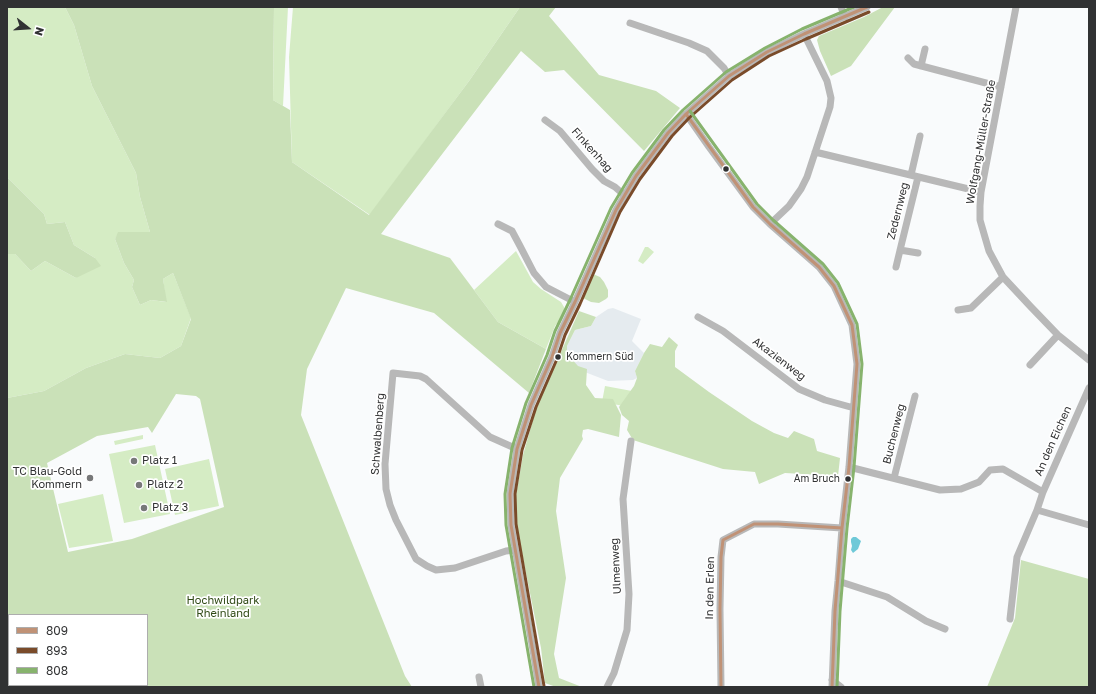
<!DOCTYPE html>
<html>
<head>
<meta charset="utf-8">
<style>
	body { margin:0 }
	#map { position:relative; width:1096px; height:694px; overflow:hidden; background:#f9fbfc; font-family:"Golos Text",sans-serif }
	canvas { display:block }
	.frame { position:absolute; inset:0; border:8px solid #313233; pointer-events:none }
	.legend { position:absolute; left:8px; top:614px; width:140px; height:72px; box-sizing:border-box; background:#fff; border:1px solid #adadad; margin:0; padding:5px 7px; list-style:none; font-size:12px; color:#313233 }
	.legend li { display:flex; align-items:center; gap:8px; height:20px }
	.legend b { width:20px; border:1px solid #adadad }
	.north { position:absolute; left:8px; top:8px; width:40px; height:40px; -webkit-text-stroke:3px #fff; paint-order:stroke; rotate:107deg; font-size:11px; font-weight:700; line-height:16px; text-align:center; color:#313233 }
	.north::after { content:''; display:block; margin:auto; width:14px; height:18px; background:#313233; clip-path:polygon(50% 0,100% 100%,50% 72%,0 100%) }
</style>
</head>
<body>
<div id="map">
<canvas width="1096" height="694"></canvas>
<div class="frame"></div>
<ul class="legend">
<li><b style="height:5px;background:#c09276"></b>809</li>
<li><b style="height:5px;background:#7a4b2a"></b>893</li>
<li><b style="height:5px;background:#87b36d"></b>808</li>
</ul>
<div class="north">N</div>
</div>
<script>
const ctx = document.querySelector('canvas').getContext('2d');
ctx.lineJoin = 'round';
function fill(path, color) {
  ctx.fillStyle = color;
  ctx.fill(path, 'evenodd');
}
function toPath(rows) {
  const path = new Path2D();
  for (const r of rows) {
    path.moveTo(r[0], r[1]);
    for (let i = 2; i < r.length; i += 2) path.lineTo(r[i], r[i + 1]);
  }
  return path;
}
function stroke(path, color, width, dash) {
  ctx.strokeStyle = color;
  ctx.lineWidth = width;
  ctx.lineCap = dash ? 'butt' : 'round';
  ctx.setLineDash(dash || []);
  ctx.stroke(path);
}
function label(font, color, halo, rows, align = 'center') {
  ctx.font = font + ' "Golos Text",sans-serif';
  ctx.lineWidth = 3.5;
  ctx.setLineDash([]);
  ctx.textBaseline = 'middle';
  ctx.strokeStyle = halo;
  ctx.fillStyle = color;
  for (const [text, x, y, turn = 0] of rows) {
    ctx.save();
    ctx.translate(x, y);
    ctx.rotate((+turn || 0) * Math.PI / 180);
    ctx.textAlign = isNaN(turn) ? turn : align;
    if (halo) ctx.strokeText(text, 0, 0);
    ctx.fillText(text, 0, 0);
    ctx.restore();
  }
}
fill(toPath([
	[613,308,641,319,632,341,644,353,635,371,637,378,633,380,608,381,577,369,564,352,575,330,591,326,596,317,608,309]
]), '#e5ebef');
fill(toPath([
	[7,7,65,7,74,25,92,86,136,173,140,197,150,232,119,232,115,239,124,263,134,280,132,287,140,305,151,300,166,302,163,279,173,273,191,318,181,346,160,358,125,354,86,368,44,391,7,398,7,254,15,254,31,271,45,261,76,278,95,258,74,245,65,222,47,224,44,214,7,177],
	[274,7,288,7,283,106,273,100],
	[293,7,520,7,469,81,370,215,292,162,289,57],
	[645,247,648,247,654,252,643,264,638,261],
	[516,251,533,282,541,289,561,302,564,307,564,312,562,317,555,326,546,349,498,322,474,290],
	[605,386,632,391,629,407,602,402],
	[143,435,143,439,115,445,114,441],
	[155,445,170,514,124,523,109,454],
	[209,459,219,506,175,515,165,469],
	[103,494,113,541,69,548,58,504]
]), '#d5ecc4');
fill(toPath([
	[65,7,274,7,273,100,290,110,292,162,369,215,469,81,520,7,556,7,549,16,599,75,656,91,680,108,644,151,564,70,545,72,521,51,381,234,450,258,498,322,546,349,529,393,434,313,346,288,307,369,301,415,405,676,412,687,7,687,7,398,44,391,86,368,125,354,160,358,181,346,191,319,173,273,163,279,167,302,151,300,140,305,132,287,134,280,124,263,115,239,118,232,150,232,140,197,136,173,92,86,74,25],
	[176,394,196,396,200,399,224,507,132,539,68,552,47,463,97,436,148,427,152,433],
	[9,615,147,615,147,685,9,685],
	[883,7,895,7,851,66,831,76,820,51,817,40,819,36,864,17],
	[7,177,44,214,47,224,65,222,74,245,95,258,101,266,76,278,45,261,31,271,15,254,7,254],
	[593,274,600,277,604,282,608,290,608,297,606,299,599,303,591,302,583,298],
	[579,311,596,317,591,326,575,330,567,346,567,354,578,366,587,369,586,385,595,398,613,399,621,415,619,437,588,429,583,430,582,436,583,439,560,478,556,511,566,578,554,654,559,678,582,687,556,687,545,683,541,648,516,523,516,495,523,455,536,409],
	[669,337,678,345,675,351,675,367,709,392,752,421,774,433,788,438,794,431,814,439,817,451,840,458,838,476,785,473,759,484,755,472,723,469,633,440,627,430,629,421,622,415,619,407,634,386,637,378,635,371,644,353,650,344,662,347],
	[1021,560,1089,579,1089,687,987,687,1015,618]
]), '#cae1b8');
fill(toPath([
	[853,537,856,537,861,541,858,549,853,553,851,550,852,546,851,542,851,539]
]), '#6fc9d8');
stroke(toPath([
	[841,7,845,17],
	[1016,7,981,192,980,206,980,220,989,251,1003,277,1031,307,1058,335,1089,360],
	[630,23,689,43,707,51,724,68,729,76],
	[908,58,914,64,1001,87],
	[921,66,925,49],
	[686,114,709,147,753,207,770,224,819,267,834,286,852,325,857,364,849,467,842,528,838,581,835,611,832,687],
	[545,120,560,131,592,169,604,181,615,187,624,195],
	[815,152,981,192],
	[911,175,920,136],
	[498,224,512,231,520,246,534,273,546,287,575,302],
	[770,224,789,206,801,189,807,177,830,107,831,98,827,81,804,34],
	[900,250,918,253],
	[896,267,902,242,918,177],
	[958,310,971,308,1003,277],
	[698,317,723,331,799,389,825,400,854,408],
	[1030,365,1058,335],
	[849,467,940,490,961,489,979,482,990,470,1003,469,1043,492],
	[894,478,915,396],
	[1037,510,1089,525],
	[515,550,506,551,455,568,436,570,427,566,416,559,396,520,390,505,386,489,385,464,393,373,420,376,426,379,490,437,517,449],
	[838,581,887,597,926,621,945,629],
	[1010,619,1017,557,1037,510,1043,492,1089,388],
	[479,677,481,687],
	[832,680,841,687],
	[539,687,533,650,511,525,510,494,517,449,531,405,552,357,560,333,575,302,616,210,636,176,668,133,686,114,729,76,767,52,804,34,867,7],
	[607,687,614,673,627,630,629,594,623,499,631,441],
	[721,687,720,609,721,557,723,540,754,524,778,524,842,528]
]), '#b8b8b8', 7);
stroke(toPath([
	[686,114,753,207,770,224,819,267,834,286,852,325,857,364,849,467,842,528,835,611,832,687],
	[539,687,511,525,510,494,517,449,531,405,552,357,560,333,575,302,616,210,636,176,668,133,686,114,729,76,767,52,804,34,867,7],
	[721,687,720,609,721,557,723,540,754,524,778,524,842,528]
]), '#c09276', 3);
stroke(toPath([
	[544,686,516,524,515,494,522,450,536,407,557,359,565,335,580,304,620,212,640,179,672,136,689,118,732,80,769,56,806,39,869,12]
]), '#7a4b2a', 3);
stroke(toPath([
	[690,111,757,204,773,220,823,264,838,283,857,324,862,364,854,467,847,528,840,611,837,687],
	[534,687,506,525,505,494,512,448,526,403,547,355,555,331,570,300,611,208,632,173,664,130,683,110,726,72,765,48,802,29,854,7]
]), '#87b36d', 3);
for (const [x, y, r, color] of [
	[726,169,3.5,"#313233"],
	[558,357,3.5,"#313233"],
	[134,461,4,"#777879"],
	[90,478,4,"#777879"],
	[848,479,3.5,"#313233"],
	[139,485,4,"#777879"],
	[144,508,4,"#777879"]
]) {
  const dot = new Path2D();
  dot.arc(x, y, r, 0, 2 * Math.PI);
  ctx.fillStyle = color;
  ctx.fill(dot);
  stroke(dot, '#fff', 1.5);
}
label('10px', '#313233', '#fff', [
	["Kommern Süd",566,357],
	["Am Bruch",840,479,"right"]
], 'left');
label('11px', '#313233', '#fff', [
	["Wolfgang-Müller-Straße",981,142,-80],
	["Finkenhag",592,150,48],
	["Zedernweg",898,211,-76],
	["Akazienweg",779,359,37],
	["Schwalbenberg",378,434,-86],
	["Buchenweg",894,434,-76],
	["An den Eichen",1053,441,-66],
	["Ulmenweg",616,566,-93],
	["In den Erlen",710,588,-89]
]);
label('11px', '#313233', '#fff', [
	["Platz 1",142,461],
	["TC Blau-Gold",82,472,"right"],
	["Kommern",82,485,"right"],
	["Platz 2",147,485],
	["Platz 3",152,508]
], 'left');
label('11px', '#304a16', '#fff', [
	["Hochwildpark",223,601],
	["Rheinland",223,614]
]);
</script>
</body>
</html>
